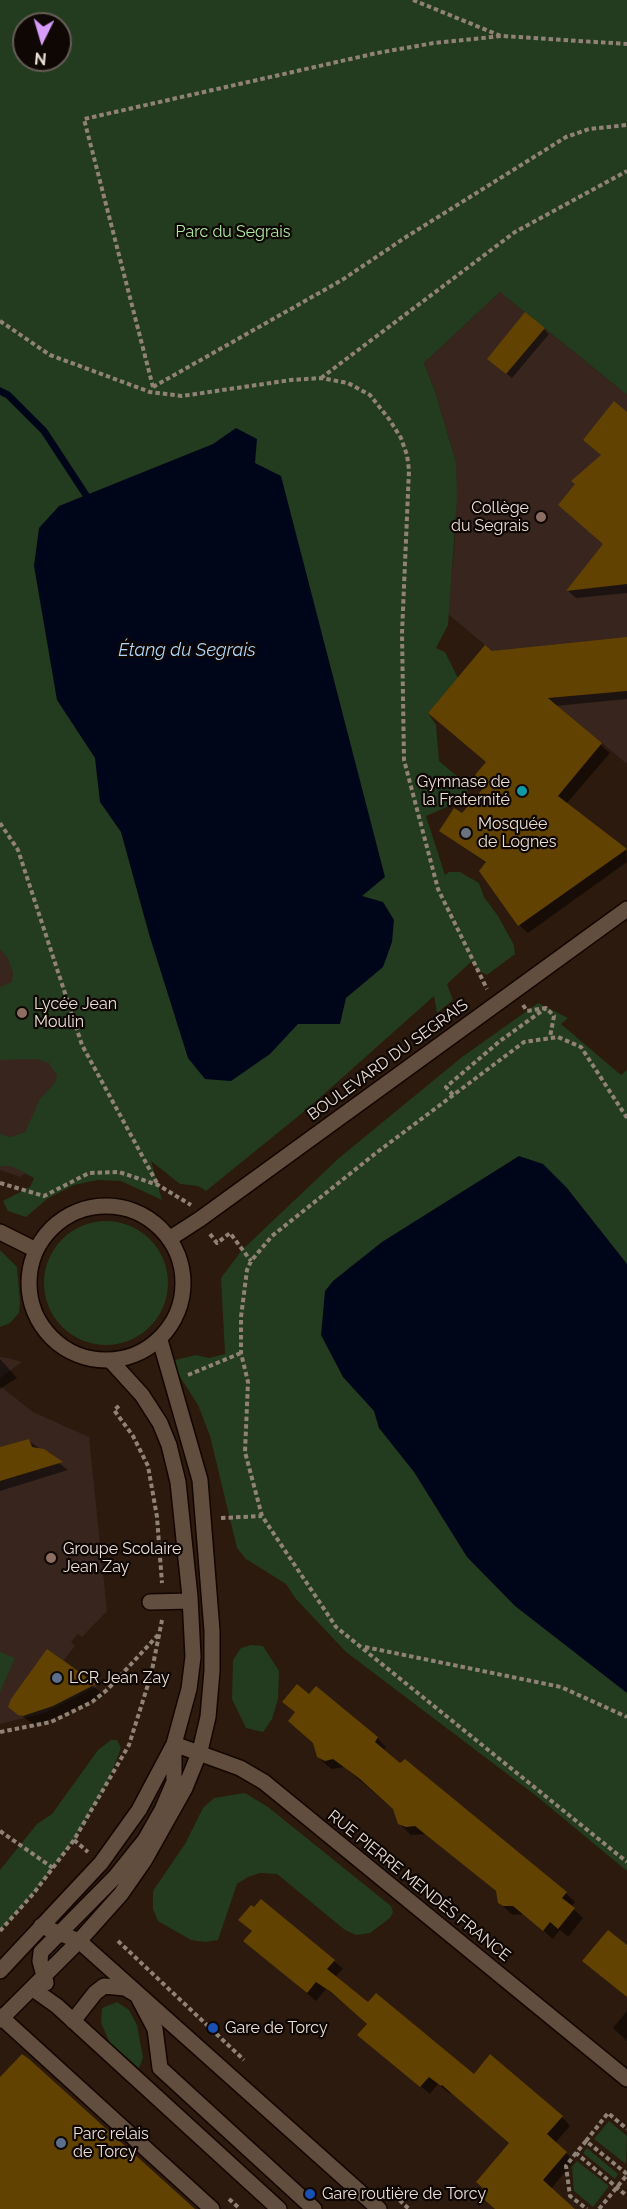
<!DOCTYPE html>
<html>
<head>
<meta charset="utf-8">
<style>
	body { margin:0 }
	#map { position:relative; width:627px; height:2209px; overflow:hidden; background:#2b1a0d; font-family:Raleway,sans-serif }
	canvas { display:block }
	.north { position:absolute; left:12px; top:12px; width:60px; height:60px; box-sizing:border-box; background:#0e0703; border:2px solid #665d57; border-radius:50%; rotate:185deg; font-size:16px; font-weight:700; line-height:24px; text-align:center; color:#eaded5 }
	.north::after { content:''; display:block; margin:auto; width:21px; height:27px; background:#d59cfb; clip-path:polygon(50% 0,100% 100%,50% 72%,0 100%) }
</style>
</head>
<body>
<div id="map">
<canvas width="627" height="2209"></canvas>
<div class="north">N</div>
</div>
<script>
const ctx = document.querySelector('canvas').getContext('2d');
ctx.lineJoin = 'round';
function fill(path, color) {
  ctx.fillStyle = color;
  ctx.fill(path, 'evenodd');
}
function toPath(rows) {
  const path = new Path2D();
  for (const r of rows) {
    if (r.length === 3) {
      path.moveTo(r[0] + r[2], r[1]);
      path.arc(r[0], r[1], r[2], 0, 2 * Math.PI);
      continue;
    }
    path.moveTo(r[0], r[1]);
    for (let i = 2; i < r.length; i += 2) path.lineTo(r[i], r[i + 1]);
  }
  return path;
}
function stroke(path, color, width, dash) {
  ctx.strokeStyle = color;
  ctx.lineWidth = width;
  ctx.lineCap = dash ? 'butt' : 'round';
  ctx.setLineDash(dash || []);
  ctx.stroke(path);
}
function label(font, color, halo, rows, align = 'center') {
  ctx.font = font + ' Raleway,sans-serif';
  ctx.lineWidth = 4.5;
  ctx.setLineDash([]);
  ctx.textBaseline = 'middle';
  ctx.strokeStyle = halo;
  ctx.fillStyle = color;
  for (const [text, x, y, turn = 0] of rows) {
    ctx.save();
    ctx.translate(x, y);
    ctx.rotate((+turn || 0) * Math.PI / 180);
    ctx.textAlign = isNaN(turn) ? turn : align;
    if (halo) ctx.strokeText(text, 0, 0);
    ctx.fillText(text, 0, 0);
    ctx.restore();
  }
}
fill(toPath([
	[500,292,627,395,627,764,448,614,455,536,456,462,435,391,424,363],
	[0,869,60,1048,53,1155,20,1177,0,1170],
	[0,1357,12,1359,22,1362,0,1378],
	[0,1386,33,1412,89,1437,107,1611,82,1637,78,1634,71,1642,75,1646,64,1660,98,1686,44,1713,0,1724]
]), '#37251e');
fill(toPath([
	[0,0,627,0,627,395,500,292,424,363,435,391,456,462,457,499,448,625,436,648,445,652,458,678,428,713,436,725,439,761,464,782,468,793,465,799,426,816,445,875,449,872,460,872,479,883,484,897,498,916,514,945,515,954,487,975,477,970,472,961,447,984,453,1000,437,1013,434,996,306,1110,206,1191,198,1186,180,1184,151,1161,162,1200,121,1181,98,1180,74,1185,47,1199,26,1217,8,1211,3,1201,30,1187,34,1178,11,1166,0,1166,0,1134,11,1137,25,1132,40,1099,55,1083,57,1076,49,1063,37,1059,0,1060,0,987,12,982,13,972,7,957,0,949],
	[24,24,60,24,60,60,24,60],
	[538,1003,568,1018,561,1024,621,1075,627,1070,627,1871,535,1795,346,1652,296,1599,286,1584,246,1559,237,1548,210,1436,198,1405,177,1372,175,1360,196,1355,209,1358,225,1354,221,1278,242,1250,339,1158,462,1057],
	[106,1283,62],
	[0,1250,17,1267,20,1302,19,1313,10,1323,0,1327],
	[251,1645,263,1646,279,1671,278,1699,272,1719,263,1732,246,1728,232,1699,233,1660,241,1648],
	[0,1652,15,1658,0,1692],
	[111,1740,117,1740,121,1748,108,1782,74,1840,33,1894,0,1931,0,1870,37,1824,52,1814,98,1750],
	[245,1793,268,1807,391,1906,393,1912,390,1918,370,1933,356,1935,345,1930,277,1874,260,1873,248,1877,237,1884,218,1940,205,1942,191,1940,158,1921,153,1909,153,1891,185,1844,203,1808,214,1798],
	[117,2002,129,2010,137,2025,143,2058,139,2068,110,2043,101,2023,102,2008],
	[609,2121,627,2136,626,2164,594,2139],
	[587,2148,618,2174,615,2179,583,2153],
	[577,2161,609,2186,593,2207,574,2191,572,2167]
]), '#233b1e');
fill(toPath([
	[236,428,257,439,255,463,281,476,385,877,362,896,383,902,394,920,392,942,383,967,346,998,340,1024,298,1024,270,1054,231,1081,205,1079,188,1058,149,934,121,832,100,802,95,758,57,700,34,566,39,528,59,506,213,444],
	[519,1156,543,1164,567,1188,627,1264,627,1693,515,1606,467,1557,414,1472,379,1428,374,1411,343,1377,321,1335,325,1291,333,1281,382,1242]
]), '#000619');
fill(toPath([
	[544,329,549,334,512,378,494,363],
	[627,414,627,593,576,598,568,591,605,545,602,456],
	[627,639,627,699,555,706,610,753,566,804,626,850,627,862,528,933,519,925,486,863,441,831,462,815,488,785,491,652],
	[0,1359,17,1378,0,1389],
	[28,1440,68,1470,0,1491,0,1449],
	[48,1651,104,1695,63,1715,34,1725,10,1707],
	[316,1688,377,1738,386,1747,383,1751,566,1893,575,1902,571,1907,583,1918,568,1937,560,1930,553,1939,524,1914,513,1915,509,1912,499,1902,498,1893,426,1834,411,1835,397,1821,395,1810,344,1767,332,1769,325,1764,316,1754,314,1744,296,1713,284,1702,310,1696],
	[245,1941,334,1961,343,1969,335,1977,368,2004,475,2076,562,2117,570,2126,555,2143,574,2161,551,2189,575,2209,496,2209,511,2144,451,2092,450,2094,438,2084,430,2094,368,2043,369,2024,326,1989,316,2001],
	[627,2011,627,2041,613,2028]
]), '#0007');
stroke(toPath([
	[0,391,8,395,44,431,86,495]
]), '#000619', 7);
fill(toPath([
	[525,312,545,328,506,374,487,359],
	[614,401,627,412,627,584,566,591,603,544,558,505,575,484,571,481,601,455,583,440],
	[627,637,627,691,548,698,602,743,558,796,627,849,518,926,479,871,486,862,439,831,454,808,462,813,486,785,475,775,486,762,428,713,485,645,492,651],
	[29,1439,32,1447,44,1449,63,1462,0,1481,0,1447],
	[47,1649,96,1684,53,1706,23,1716,18,1715,8,1707,11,1699],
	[297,1684,309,1694,316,1686,378,1737,375,1742,400,1763,405,1759,567,1892,562,1898,575,1908,558,1929,550,1922,543,1931,513,1906,503,1906,498,1903,496,1891,415,1826,406,1827,398,1824,393,1809,360,1779,333,1759,325,1761,317,1757,313,1743,288,1721,295,1712,282,1702],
	[261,1899,335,1960,327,1969,368,2002,376,1993,474,2074,490,2054,563,2116,547,2134,567,2152,543,2180,575,2209,495,2209,479,2195,484,2189,476,2182,509,2143,442,2085,441,2086,429,2077,420,2087,357,2035,367,2024,331,1992,316,1982,307,1993,243,1941,252,1931,238,1920,251,1905,254,1907],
	[608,1930,627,1945,627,1997,582,1961],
	[22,2054,29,2059,195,2209,0,2209,0,2077]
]), '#624201');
const minor = toPath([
	[106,1283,77],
	[0,1232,36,1250],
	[169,1239,200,1219,627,909],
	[150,1602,190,1601],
	[174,1744,240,1768,264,1782,627,2079],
	[41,1926,79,1941,379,2209],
	[0,1971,101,1863,139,1810,174,1744,189,1689,193,1657,190,1597,178,1482,169,1445,160,1423,142,1395,111,1361],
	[46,1983,40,1961,41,1952,116,1876,145,1840,162,1810,174,1782,174,1747],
	[33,1989,57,2006,279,2209],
	[0,2016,212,2209],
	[0,2020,79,1941,121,1894,144,1861,185,1788,200,1751,208,1717,212,1671,212,1631,200,1480,160,1340],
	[73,2021,95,1993,104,1986,125,1988,137,1995,155,2029,160,2068,314,2209]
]);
stroke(minor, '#130500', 18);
stroke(toPath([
	[413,0,501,36],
	[0,321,50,355,150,392,182,396,291,380,321,378,348,383,370,395,389,419,401,438,407,455,409,470,402,633,404,760,438,889,487,989],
	[321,378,515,232,627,171],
	[153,387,84,119,377,53,434,43,502,36,627,44],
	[153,387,342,280,406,237,566,137,589,129,627,125],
	[0,823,18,850,82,1045,158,1185],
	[523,1005,527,1011,546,1008,554,1016,550,1037],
	[453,1095,446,1087,500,1041,546,1008],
	[627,1118,581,1047,558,1037,524,1042,376,1153,272,1236,251,1261,247,1270,241,1317,241,1353,248,1382,245,1452,262,1516,336,1627,627,1862],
	[0,1183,44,1196,89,1173,119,1172,158,1185,191,1205],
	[210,1234,217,1243,230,1233,251,1261],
	[188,1375,241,1353],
	[119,1406,114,1410,133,1436,148,1466,157,1517,162,1583],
	[221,1518,262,1516],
	[365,1647,561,1687,627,1717],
	[0,1732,51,1722,92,1702,108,1689,160,1633],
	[0,1831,53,1868],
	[74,1840,88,1852],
	[0,1931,33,1894,74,1840,129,1745,151,1675,162,1620],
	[118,1941,244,2060],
	[586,2141,608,2113,627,2129],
	[576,2153,566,2166,570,2196,587,2209],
	[627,2174,586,2141,576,2153,627,2196],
	[394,2195,409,2209],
	[229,2199,240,2209],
	[599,2209,627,2175]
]), '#908277', 4, [4.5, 3]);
stroke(minor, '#624e3f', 15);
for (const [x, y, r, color] of [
	[541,517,6,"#8d6e63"],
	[522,791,6,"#0f9aa8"],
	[466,833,6,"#6b7280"],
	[22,1013,6,"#8d6e63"],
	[51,1558,6,"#8d6e63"],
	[57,1678,6,"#5c6f8a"],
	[213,2028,6,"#1a4fb4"],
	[61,2143,6,"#5c6f8a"],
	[310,2194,6,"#1a4fb4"]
]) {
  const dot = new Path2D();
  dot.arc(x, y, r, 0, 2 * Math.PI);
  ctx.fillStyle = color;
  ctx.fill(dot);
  stroke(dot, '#0e0703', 2);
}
label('16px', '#ade8a0', '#0e0703', [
	["Parc du Segrais",233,232]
]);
label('16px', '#eaded5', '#0e0703', [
	["Collège",529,508,"right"],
	["du Segrais",529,526,"right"],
	["Gymnase de",510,782,"right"],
	["la Fraternité",510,800,"right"],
	["Mosquée",478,824],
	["de Lognes",478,842],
	["Lycée Jean",34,1004],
	["Moulin",34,1022],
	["Groupe Scolaire",63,1549],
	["Jean Zay",63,1567],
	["LCR Jean Zay",69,1678],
	["Gare de Torcy",225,2028],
	["Parc relais",73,2134],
	["de Torcy",73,2152],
	["Gare routière de Torcy",322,2194]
], 'left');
label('16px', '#eaded5', '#0e0703', [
	["BOULEVARD DU SEGRAIS",388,1060,-36],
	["RUE PIERRE MENDÈS FRANCE",419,1886,39]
]);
label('italic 18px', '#acd4fa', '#0e0703', [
	["Étang du Segrais",187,651]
]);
</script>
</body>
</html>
